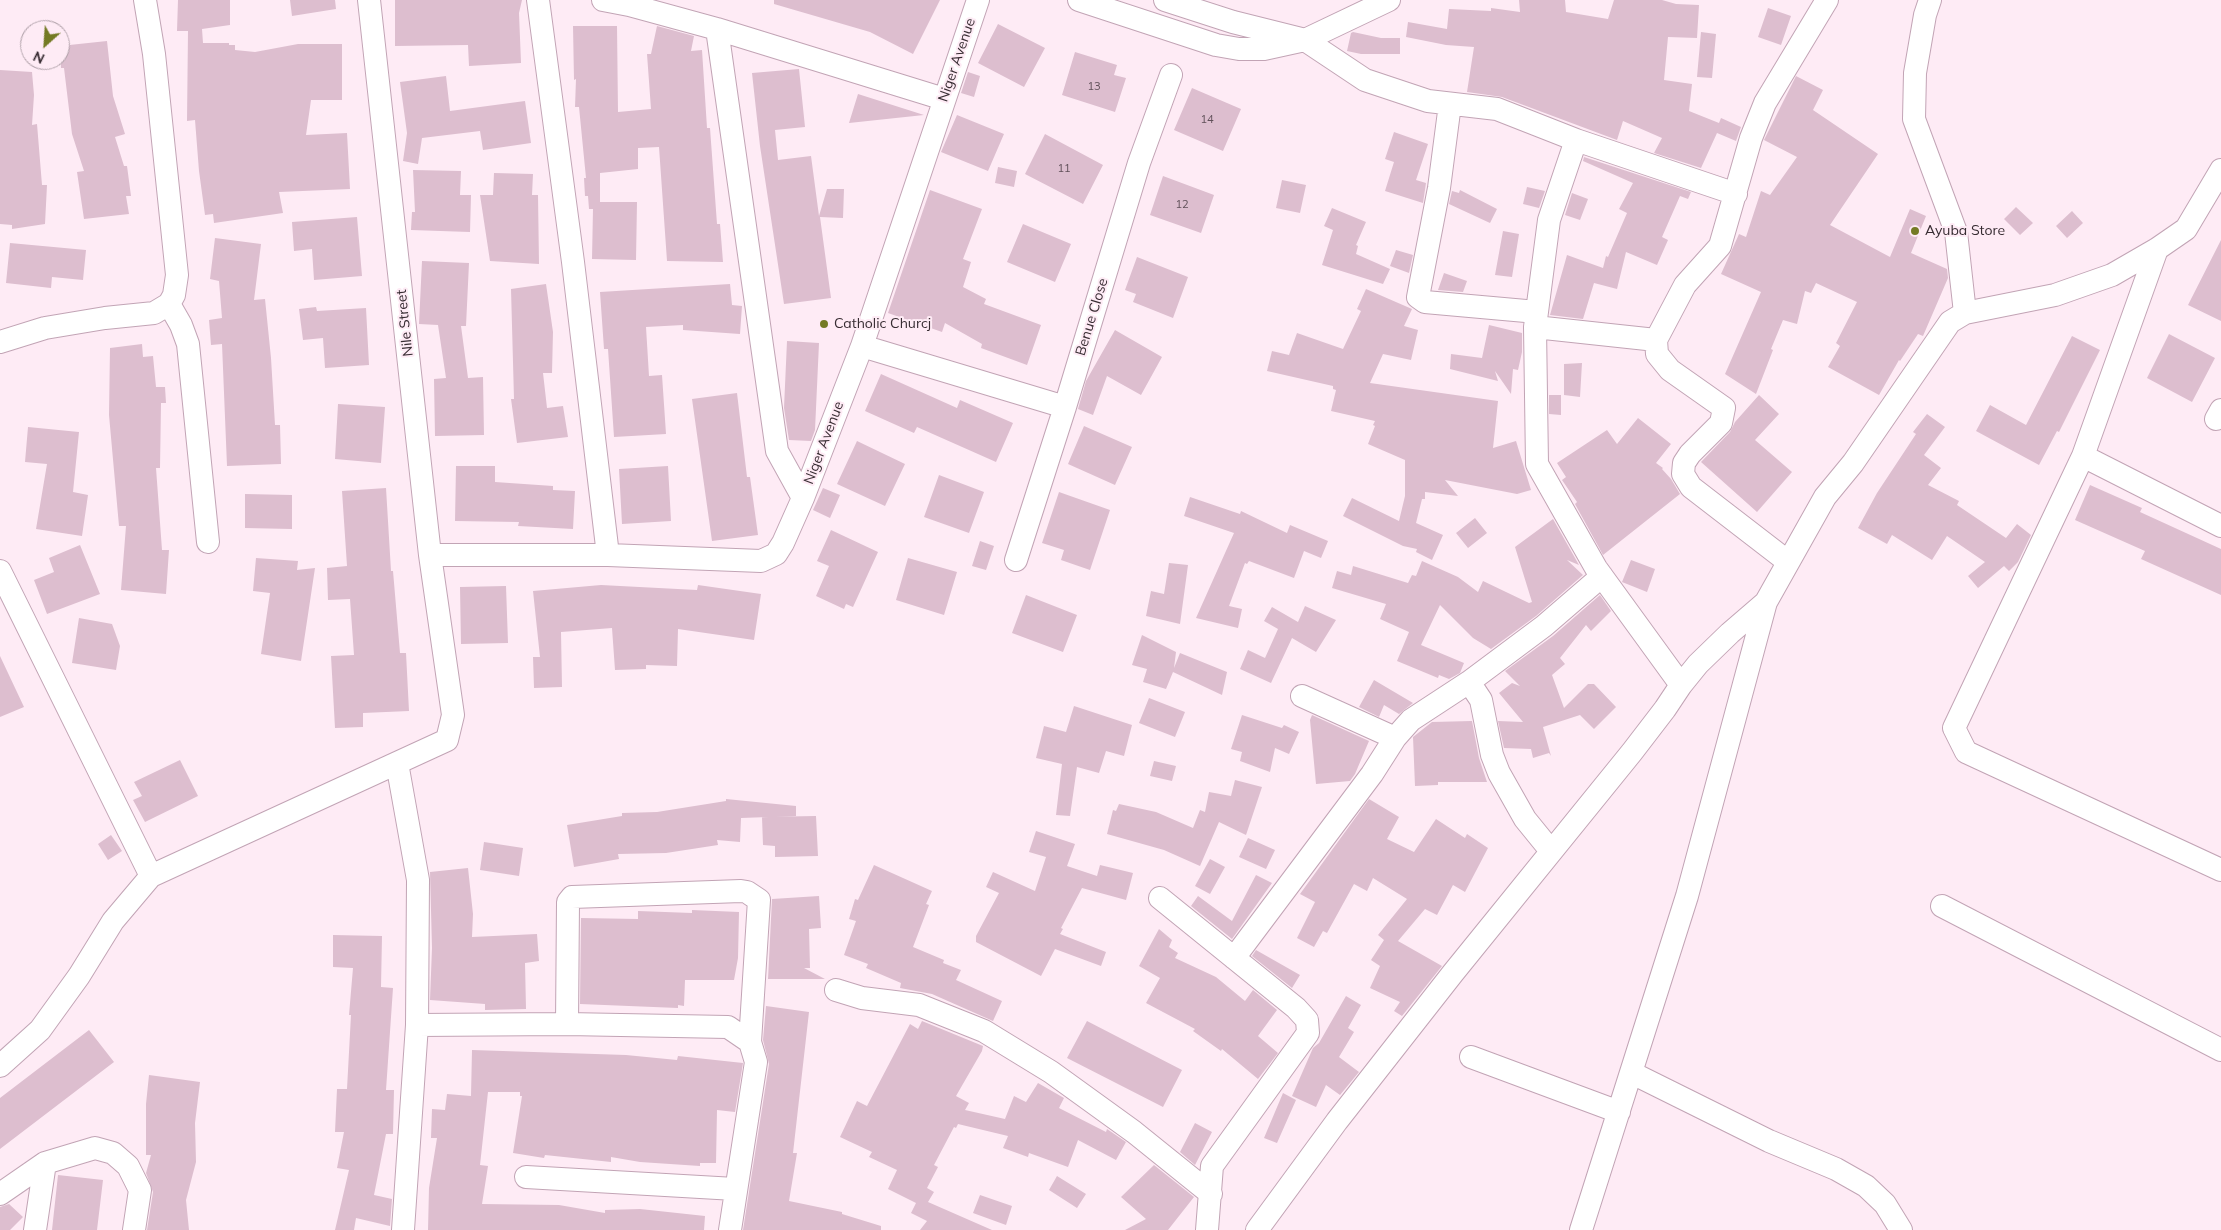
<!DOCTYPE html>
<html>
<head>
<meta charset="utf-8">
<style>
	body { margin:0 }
	#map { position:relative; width:2221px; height:1230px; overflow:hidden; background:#feebf5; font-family:Mulish,sans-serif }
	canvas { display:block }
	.north { position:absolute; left:20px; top:20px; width:50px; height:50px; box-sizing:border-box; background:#feebf5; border:1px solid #ae9fa7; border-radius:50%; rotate:206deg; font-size:14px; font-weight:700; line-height:20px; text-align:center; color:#372c32 }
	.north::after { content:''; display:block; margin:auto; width:18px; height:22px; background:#747a24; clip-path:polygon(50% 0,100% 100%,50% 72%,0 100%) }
</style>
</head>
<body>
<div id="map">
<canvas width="2221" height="1230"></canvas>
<div class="north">N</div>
</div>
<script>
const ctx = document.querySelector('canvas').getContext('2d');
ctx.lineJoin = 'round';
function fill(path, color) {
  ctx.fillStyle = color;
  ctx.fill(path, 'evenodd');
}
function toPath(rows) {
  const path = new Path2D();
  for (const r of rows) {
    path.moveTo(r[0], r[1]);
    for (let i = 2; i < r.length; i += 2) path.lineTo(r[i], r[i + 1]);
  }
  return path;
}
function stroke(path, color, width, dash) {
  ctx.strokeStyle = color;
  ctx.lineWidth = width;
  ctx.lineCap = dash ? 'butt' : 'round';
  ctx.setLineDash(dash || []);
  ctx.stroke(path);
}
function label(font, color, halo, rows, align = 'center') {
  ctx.font = font + ' Mulish,sans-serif';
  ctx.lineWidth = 4;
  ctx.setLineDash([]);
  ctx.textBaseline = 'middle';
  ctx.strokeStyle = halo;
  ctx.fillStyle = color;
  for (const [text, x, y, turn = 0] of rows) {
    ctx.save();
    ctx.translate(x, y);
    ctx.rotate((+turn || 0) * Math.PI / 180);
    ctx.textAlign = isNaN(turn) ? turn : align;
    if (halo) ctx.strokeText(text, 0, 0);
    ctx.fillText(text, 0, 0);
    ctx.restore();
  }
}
fill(toPath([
	[178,0,230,0,230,25,202,29,203,43,229,43,229,45,235,45,235,50,255,52,298,44,342,44,342,100,311,100,306,135,347,133,350,189,279,192,283,213,214,223,213,214,205,215,199,171,195,120,187,121,188,31,177,31],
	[290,0,335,0,336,9,292,16],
	[395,0,522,0,519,13,521,63,469,66,468,45,395,46],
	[774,0,940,0,913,54,870,32,774,4],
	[1519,0,1565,0,1566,12,1608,19,1614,0,1662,0,1676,4,1699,5,1697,38,1668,37,1664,80,1692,84,1689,111,1719,123,1721,118,1741,127,1736,141,1717,133,1701,168,1654,153,1662,138,1623,121,1617,140,1502,97,1467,92,1474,47,1446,45,1406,37,1408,22,1447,29,1449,9,1491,11,1491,8,1520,12],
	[1768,8,1791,16,1781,45,1758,37],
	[998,24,1045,48,1024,87,978,63],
	[573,26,617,26,618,112,651,109,647,54,651,54,657,26,694,36,691,51,702,50,707,128,710,128,717,224,720,224,723,262,667,261,659,147,638,148,638,169,600,173,600,202,637,202,636,260,592,259,593,209,589,209,588,196,585,196,584,178,586,178,579,107,575,107,576,79,574,80],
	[1353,32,1381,38,1400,38,1400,54,1361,54,1347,51,1351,33],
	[1701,32,1716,34,1712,78,1697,77],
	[107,41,113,96,125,134,115,137,124,166,127,166,131,196,126,196,129,214,84,219,77,172,84,171,72,134,64,68,61,68,60,46],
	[1075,52,1117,65,1114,75,1126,78,1115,112,1062,95],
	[799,69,805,127,775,130,778,160,811,156,819,216,827,189,844,189,843,218,820,217,831,298,784,304,760,146,752,73],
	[0,70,32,72,34,95,32,125,37,124,42,185,47,185,45,224,12,229,12,225,0,224],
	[968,72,980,76,974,97,961,93],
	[446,76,450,111,525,101,531,143,483,150,480,131,422,138,418,164,403,161,407,133,400,82],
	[1796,76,1823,90,1813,110,1878,154,1830,225,1890,257,1910,209,1926,216,1911,253,1947,269,1948,278,1923,336,1918,334,1900,361,1899,360,1879,395,1828,367,1840,346,1836,343,1857,302,1816,283,1811,293,1805,291,1797,324,1783,320,1771,349,1773,350,1756,394,1725,374,1761,292,1721,274,1739,234,1746,237,1761,191,1770,195,1797,157,1764,140],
	[1192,88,1241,109,1223,151,1174,130],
	[858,94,924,115,849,123],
	[957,115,1004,134,988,171,941,152],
	[1394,132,1428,144,1416,180,1426,183,1423,203,1385,191,1394,162,1385,159],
	[1045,134,1103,165,1083,204,1025,174],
	[1584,157,1691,192,1688,199,1680,196,1662,237,1668,240,1657,265,1626,252,1617,289,1594,283,1583,319,1550,315,1567,255,1603,268,1606,256,1608,257,1627,213,1619,209,1633,183,1583,161],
	[998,167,1017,171,1014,187,995,183],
	[413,170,461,171,460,195,471,195,470,232,411,230,412,212,415,212],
	[494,173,533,174,532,195,538,195,539,264,490,261,480,195,493,195],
	[1163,176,1214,195,1201,233,1150,215],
	[1282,180,1306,185,1300,213,1276,208],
	[1527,187,1545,191,1539,208,1523,204],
	[930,190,982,209,963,259,971,262,963,287,986,299,984,304,1041,325,1027,365,981,348,982,344,945,323,942,332,888,313],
	[1460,190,1497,209,1490,223,1449,204,1452,191,1459,193],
	[1572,193,1588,199,1580,220,1565,215],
	[2016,207,2033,223,2020,235,2004,219],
	[1332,208,1366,222,1356,245,1358,246,1356,254,1390,269,1383,284,1322,265,1333,230,1324,226],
	[2072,211,2083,223,2067,238,2056,226],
	[357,217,362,276,314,280,312,249,294,251,292,222],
	[1023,224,1071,244,1055,282,1007,262],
	[1503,231,1519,234,1512,277,1495,275],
	[215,238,261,244,254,300,265,299,271,358,275,425,280,425,281,464,227,466,222,344,211,345,209,320,222,318,219,281,210,279],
	[2221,240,2221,321,2188,305],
	[10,243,86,250,83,280,52,277,51,288,6,283],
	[1396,250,1413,255,1409,273,1390,266],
	[1137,257,1188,277,1173,318,1133,302,1136,294,1125,290],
	[422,261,469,263,466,326,461,326,468,378,483,377,484,435,435,436,434,379,446,378,438,325,419,324],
	[1444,273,1467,281,1463,292,1438,290],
	[546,284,553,332,552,373,543,373,547,408,563,406,568,437,517,443,511,399,514,399,511,289],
	[730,284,732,305,742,306,740,334,683,330,683,325,646,327,649,376,662,375,666,434,614,437,608,349,604,349,600,292],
	[1366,289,1412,309,1404,326,1418,330,1411,360,1383,354,1370,383,1498,401,1493,448,1516,441,1531,490,1517,494,1445,480,1458,496,1425,492,1425,499,1422,499,1416,523,1443,535,1432,560,1416,552,1417,549,1403,546,1343,516,1352,498,1399,521,1405,496,1405,460,1368,444,1375,426,1373,425,1375,421,1331,411,1336,390,1333,389,1333,386,1267,371,1272,351,1289,355,1297,333,1343,349,1361,311,1357,309],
	[316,307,317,311,366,308,369,365,325,368,323,338,303,340,299,309],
	[1489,325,1522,333,1522,352,1518,370,1513,369,1511,394,1495,371,1498,381,1450,369,1451,354,1482,358],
	[1115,330,1162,357,1141,395,1107,376,1093,415,1078,409,1086,381],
	[2169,334,2215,358,2192,402,2147,378],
	[2072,336,2100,350,2059,432,2057,431,2039,465,1976,431,1990,405,2026,425],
	[787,341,819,343,815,430,811,441,789,440,784,408],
	[142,344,143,357,153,356,156,387,165,387,166,403,161,403,160,468,156,468,162,550,169,550,166,594,121,590,126,526,119,526,109,415,110,348],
	[1582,363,1580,397,1564,395,1564,364],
	[881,374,957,408,960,400,1013,423,996,462,917,427,914,433,865,411],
	[737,393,747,477,750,477,758,535,712,541,692,399],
	[1549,395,1561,395,1561,415,1549,414],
	[1759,395,1779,414,1755,440,1792,472,1757,512,1701,462,1730,432,1735,422],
	[338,404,385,407,381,463,335,459],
	[1927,414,1945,427,1924,455,1941,468,1928,485,1959,501,1957,505,2006,538,2017,524,2031,535,2018,562,2009,571,2004,566,1978,588,1968,576,1985,562,1947,536,1932,560,1892,535,1887,544,1858,528,1877,493,1916,434,1913,432],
	[1638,418,1671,444,1656,463,1663,468,1662,469,1671,479,1680,494,1603,555,1575,504,1577,502,1562,480,1566,477,1557,463,1607,430,1617,444],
	[1084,426,1132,447,1115,485,1068,464],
	[28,427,79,432,73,492,88,495,82,536,36,529,47,464,25,462],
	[857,441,905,464,885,506,837,484],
	[456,466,495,466,495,482,553,486,553,490,575,491,573,529,518,526,519,522,455,521],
	[668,466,671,521,622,524,619,469],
	[939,475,984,492,969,533,924,517],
	[2090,485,2142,508,2140,512,2221,549,2221,595,2141,559,2145,551,2075,520],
	[386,488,391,571,393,571,400,653,406,653,409,711,363,713,363,727,335,728,331,656,354,655,350,599,328,600,327,568,347,566,342,491],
	[823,488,840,495,830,518,813,510],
	[1059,492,1110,510,1090,570,1061,560,1064,550,1042,543],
	[245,494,292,495,292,529,245,528],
	[1190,497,1240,514,1241,511,1287,533,1290,525,1328,541,1321,558,1304,551,1294,578,1249,561,1247,564,1245,563,1229,606,1242,609,1238,628,1196,618,1234,533,1184,516],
	[1475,518,1487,533,1468,548,1456,533],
	[1553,519,1579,565,1567,560,1583,575,1536,616,1491,649,1473,638,1440,605,1421,645,1464,663,1460,673,1449,679,1439,675,1438,678,1397,661,1409,632,1380,619,1386,604,1332,588,1337,571,1351,575,1353,566,1408,583,1412,575,1416,576,1422,561,1458,577,1478,592,1483,581,1529,603,1532,602,1515,547],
	[831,530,878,552,853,607,846,604,844,609,816,596,829,566,817,561],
	[980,541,994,546,986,570,972,566],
	[80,545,100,594,47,614,34,580,54,572,49,558],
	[256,558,298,561,297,570,315,568,301,661,261,654,270,593,253,591],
	[908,558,957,572,944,615,896,600],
	[1631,560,1655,569,1647,592,1622,582],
	[1169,563,1188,565,1180,624,1146,616,1151,591,1164,594],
	[601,585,697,590,698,585,761,594,754,640,678,629,677,666,646,665,646,669,615,670,612,628,561,632,562,687,534,688,533,657,540,657,533,591],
	[506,586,508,643,461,644,460,587],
	[1026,595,1077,615,1063,652,1012,633],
	[1600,595,1611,611,1591,631,1586,625,1560,658,1565,664,1552,675,1564,708,1588,684,1594,684,1616,707,1594,729,1580,715,1543,727,1551,756,1549,753,1533,758,1531,749,1504,748,1498,721,1523,722,1499,693,1512,683,1520,686,1505,671,1553,636],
	[1305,606,1336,620,1316,652,1292,638,1271,683,1240,669,1248,650,1265,658,1278,629,1264,621,1272,607,1298,622],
	[79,618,112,624,120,646,116,670,72,663],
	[1142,635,1176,652,1174,668,1180,653,1227,672,1222,695,1173,672,1166,689,1143,682,1147,669,1132,665],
	[0,656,24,707,0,717],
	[1374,680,1413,703,1399,714,1384,705,1379,717,1359,707],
	[1149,698,1185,712,1175,737,1139,723],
	[1074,706,1132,725,1124,756,1106,751,1099,773,1077,767,1070,816,1056,815,1062,764,1036,758,1044,726,1066,732],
	[1242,715,1282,728,1284,725,1299,732,1289,754,1275,748,1270,772,1240,761,1242,752,1231,749],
	[1312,715,1369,741,1355,774,1350,781,1316,784,1310,720],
	[1472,721,1479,758,1487,782,1438,782,1438,785,1415,786,1413,737,1432,722],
	[180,760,198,796,145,822,133,800,142,796,134,782],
	[1154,761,1176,766,1172,781,1150,776],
	[1235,780,1262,787,1246,835,1219,822,1200,866,1164,850,1107,834,1113,810,1116,811,1119,804,1156,812,1193,828,1200,810,1205,812,1209,792,1231,796],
	[726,799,796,806,796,816,741,818,740,842,717,840,718,845,666,853,618,854,619,859,574,867,567,825,622,816,622,813,657,812,726,801],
	[1369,799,1399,817,1387,839,1414,852,1436,819,1465,838,1467,834,1488,848,1465,892,1453,885,1437,915,1425,909,1398,941,1442,966,1402,1016,1394,1011,1400,1002,1370,988,1380,966,1371,960,1384,940,1378,935,1407,899,1373,878,1367,891,1354,884,1327,933,1323,931,1314,947,1297,938,1315,902,1300,894],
	[816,816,818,856,775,857,775,846,763,845,762,817],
	[1036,831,1075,844,1067,866,1097,876,1100,865,1133,873,1126,900,1082,888,1061,928,1063,929,1060,934,1106,952,1101,966,1055,949,1041,976,976,942,976,936,999,893,986,887,993,872,1035,891,1046,857,1029,852],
	[111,835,122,851,108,860,98,844],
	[1248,838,1275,850,1266,869,1239,857],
	[484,842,523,848,519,876,480,870],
	[1210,859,1225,867,1210,894,1195,886],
	[874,865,932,891,926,904,929,905,913,947,944,960,943,963,961,970,956,980,1002,1001,993,1021,932,994,900,988,901,983,866,968,868,964,844,955,856,921,849,919,855,899,858,900],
	[468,868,473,914,472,937,537,934,539,961,525,963,526,1009,485,1010,485,1004,430,1000,432,948,430,872],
	[1256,875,1272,883,1232,939,1191,906,1198,896,1232,921],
	[819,896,821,928,809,929,810,968,804,968,825,979,768,979,772,899],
	[692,910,739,912,738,958,734,980,685,980,684,1006,678,1005,678,1008,580,1004,581,918,638,919,638,911,692,913],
	[1159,929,1172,940,1169,947,1178,953,1175,958,1216,977,1245,1001,1253,990,1277,1010,1258,1036,1278,1053,1258,1079,1222,1049,1221,1051,1193,1031,1195,1029,1146,1003,1160,978,1139,966],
	[333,935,382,936,381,987,393,988,386,1090,394,1090,393,1134,386,1134,374,1195,392,1199,390,1226,356,1218,354,1230,335,1230,349,1170,337,1168,344,1132,335,1132,337,1089,347,1089,351,1015,349,1015,353,968,333,967],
	[1256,950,1300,975,1292,988,1252,956],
	[1346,996,1361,1005,1348,1028,1354,1032,1339,1057,1359,1072,1340,1095,1326,1085,1316,1107,1292,1096,1313,1048,1319,1043],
	[766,1006,809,1012,793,1153,797,1153,789,1201,842,1212,842,1214,881,1226,881,1230,743,1230,769,1064,763,1040],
	[922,1021,983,1046,982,1051,956,1096,969,1103,965,1110,1005,1119,1014,1096,1026,1102,1038,1083,1064,1098,1059,1108,1106,1132,1107,1129,1126,1142,1116,1160,1078,1140,1068,1167,1029,1153,1028,1157,1003,1148,1008,1136,958,1124,956,1128,954,1127,934,1165,938,1167,927,1188,934,1192,928,1202,992,1230,920,1230,927,1221,911,1213,916,1203,888,1189,897,1170,869,1157,872,1152,840,1137,857,1101,867,1106,910,1024,918,1029],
	[1087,1021,1182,1070,1163,1107,1067,1058],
	[89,1030,114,1062,0,1149,0,1098],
	[472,1050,626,1055,677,1060,678,1056,743,1063,735,1112,717,1110,716,1163,700,1163,700,1166,640,1162,611,1157,611,1162,545,1155,544,1158,513,1153,522,1096,520,1096,520,1092,488,1092,480,1165,488,1166,482,1204,559,1205,605,1213,605,1210,640,1209,705,1216,704,1230,428,1230,429,1188,437,1138,431,1138,432,1109,445,1110,447,1094,471,1096],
	[149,1075,200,1082,195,1123,196,1162,186,1200,189,1230,147,1230,153,1192,146,1173,151,1155,146,1155,146,1104],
	[1283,1093,1296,1100,1277,1143,1264,1138],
	[1195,1123,1212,1132,1195,1165,1180,1152],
	[1154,1165,1194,1197,1168,1230,1125,1230,1146,1219,1121,1197],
	[58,1175,103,1180,97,1230,52,1230],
	[1057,1176,1086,1194,1077,1208,1049,1190],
	[980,1195,1012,1206,1006,1225,973,1213],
	[9,1204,23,1217,10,1230,0,1230,0,1207]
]), '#ddbecf');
const minor = toPath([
	[538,0,573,262,608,555],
	[603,0,629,5,717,29,944,99],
	[1079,0,1216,45,1239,49,1264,49,1305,40,1365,80,1428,101,1497,109,1576,140,1736,194],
	[1165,0,1233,22,1305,40,1389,0],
	[1930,0,1925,15,1915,73,1914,119,1956,232,1965,313],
	[717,29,777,451,803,498],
	[1450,104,1439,188,1418,297,1425,302,1537,312],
	[1576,140,1549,220,1535,327,1537,464,1596,568,1681,685],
	[2157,249,2083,456,1954,728,1966,752,2221,870],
	[169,304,181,325,188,344,208,542],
	[1535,327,1656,340],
	[0,342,45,328,105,318,154,313,169,304,174,295,177,275,154,54,145,0],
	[862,346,1065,407],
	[2216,419,2221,410],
	[2083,456,2221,526],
	[430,555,608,555,761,561,776,554,783,543,803,498,862,346,978,0],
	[1016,560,1065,407,1139,163,1171,75],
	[1787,561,1691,487,1683,474,1684,463,1690,454,1721,423,1724,408,1670,370,1657,354,1656,340,1685,285,1720,246,1751,138,1765,103,1827,0],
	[0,571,151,876],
	[1469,682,1481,700,1492,755,1499,773,1525,819,1551,851],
	[1302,696,1395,738],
	[397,763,418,880,417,1025,403,1230],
	[1160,898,1296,1008,1307,1020,1308,1033,1212,1166,1207,1230],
	[1942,906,2221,1050],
	[1234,958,1372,774,1395,738,1411,720,1469,682,1544,626,1602,576],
	[836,990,862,998,919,1005,984,1031,1051,1072,1134,1132,1211,1194],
	[567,1024,568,902,572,897,741,891,747,892,759,900,750,1042,756,1062,730,1230],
	[417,1025,567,1024,728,1027,750,1042],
	[1471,1057,1619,1112],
	[0,1066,40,1030,79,976,113,921,151,876,447,740,453,715,430,555,369,0],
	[1632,1073,1769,1141,1836,1169,1866,1186,1885,1204,1901,1230],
	[526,1177,735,1189],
	[0,1194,45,1163,95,1148,113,1153,128,1166,140,1190,134,1230],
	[35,1230,45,1163],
	[1257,1230,1337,1121,1453,973,1632,752,1665,709,1681,685,1698,664,1730,633,1766,602],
	[1581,1230,1687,896,1766,602,1825,497,1853,463,1950,322,1965,313,2055,295,2112,275,2157,249,2186,229,2221,170]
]);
stroke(minor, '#c2a4b5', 24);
stroke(minor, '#fff', 22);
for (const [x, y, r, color] of [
	[1915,231,5,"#747a24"],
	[824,324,5,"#747a24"]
]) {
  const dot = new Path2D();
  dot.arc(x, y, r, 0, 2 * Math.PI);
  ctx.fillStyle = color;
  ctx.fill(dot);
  stroke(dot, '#feebf5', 2);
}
label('11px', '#605059', null, [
	["13",1094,87],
	["14",1207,120],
	["11",1064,169],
	["12",1182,205]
]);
label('14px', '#372c32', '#feebf5', [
	["Niger Avenue",957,60,-71],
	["Benue Close",1092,317,-73],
	["Nile Street",405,323,-96],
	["Niger Avenue",824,443,-69]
]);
label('14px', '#372c32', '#feebf5', [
	["Ayuba Store",1925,231],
	["Catholic Churcj",834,324]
], 'left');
</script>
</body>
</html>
